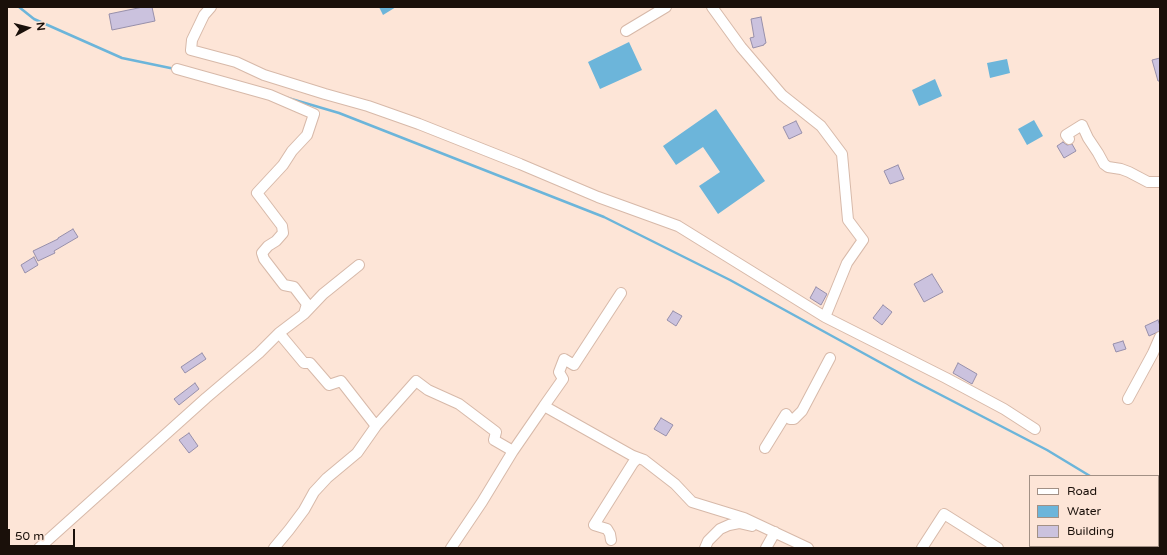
<!DOCTYPE html>
<html>
<head>
<meta charset="utf-8">
<style>
	body { margin:0 }
	#map { position:relative; width:1167px; height:555px; overflow:hidden; background:#fde5d7; font-family:"Varela Round",sans-serif }
	canvas { display:block }
	.frame { position:absolute; inset:0; border:8px solid #1a100a; pointer-events:none }
	.legend { position:absolute; left:1029px; top:475px; width:130px; height:72px; box-sizing:border-box; background:#fde5d7; border:1px solid #a29085; margin:0; padding:5px 7px; list-style:none; font-size:12px; color:#1a100a }
	.legend li { display:flex; align-items:center; gap:8px; height:20px }
	.legend b { width:20px; border:1px solid #a29085 }
	.north { position:absolute; left:8px; top:8px; width:40px; height:40px; -webkit-text-stroke:3px #fde5d7; paint-order:stroke; rotate:83deg; font-size:11px; font-weight:700; line-height:16px; text-align:center; color:#1a100a }
	.north::after { content:''; display:block; margin:auto; width:14px; height:18px; background:#1a100a; clip-path:polygon(50% 0,100% 100%,50% 72%,0 100%) }
	.scale { position:absolute; left:8px; top:529px; width:67px; height:18px; box-sizing:border-box; border:2px solid #1a100a; border-top:0; padding-left:5px; font-size:12px; line-height:14px; white-space:nowrap; color:#1a100a; -webkit-text-stroke:3px #fde5d7; paint-order:stroke }
</style>
</head>
<body>
<div id="map">
<canvas width="1167" height="555"></canvas>
<div class="frame"></div>
<ul class="legend">
<li><b style="height:5px;background:#fff"></b>Road</li>
<li><b style="height:11px;background:#6cb5da"></b>Water</li>
<li><b style="height:11px;background:#cbc2de"></b>Building</li>
</ul>
<div class="north">N</div>
<div class="scale">50 m</div>
</div>
<script>
const ctx = document.querySelector('canvas').getContext('2d');
ctx.lineJoin = 'round';
function fill(path, color) {
  ctx.fillStyle = color;
  ctx.fill(path, 'evenodd');
}
function toPath(rows) {
  const path = new Path2D();
  for (const r of rows) {
    path.moveTo(r[0], r[1]);
    for (let i = 2; i < r.length; i += 2) path.lineTo(r[i], r[i + 1]);
  }
  return path;
}
function stroke(path, color, width, dash) {
  ctx.strokeStyle = color;
  ctx.lineWidth = width;
  ctx.lineCap = dash ? 'butt' : 'round';
  ctx.setLineDash(dash || []);
  ctx.stroke(path);
}
fill(toPath([
	[379,7,396,7,383,15],
	[629,42,642,70,600,89,588,62],
	[1007,59,1010,73,990,78,987,63],
	[935,79,942,96,919,106,912,90],
	[716,109,765,181,718,214,699,186,720,172,703,147,676,165,663,146],
	[1034,120,1043,136,1027,145,1018,129]
]), '#6cb5da');
stroke(toPath([
	[19,7,34,19,122,58,175,69],
	[288,98,339,113,604,217,730,280,914,381,1047,450,1090,476],
	[1158,535,1160,537]
]), '#6cb5da', 2.5);
const building = toPath([
	[143,7,152,7,155,21,112,30,109,14,143,7],
	[761,17,766,43,764,44,764,45,753,48,750,38,754,37,751,19,761,17],
	[1160,58,1160,81,1158,81,1152,60,1160,58],
	[796,121,802,133,789,139,783,127,796,121],
	[1063,142,1067,145,1072,144,1076,151,1064,158,1057,146,1063,142],
	[898,165,904,179,890,184,884,171,898,165],
	[73,229,78,237,54,251,55,253,38,261,33,251,58,239,58,238,73,229],
	[34,257,38,265,25,273,21,265,34,257],
	[932,274,943,292,924,302,914,284,932,274],
	[816,287,827,294,821,305,810,298,816,287],
	[883,305,892,312,882,325,873,318,883,305],
	[673,311,682,316,676,326,667,320,673,311],
	[1158,320,1160,326,1160,331,1149,336,1145,326,1158,320],
	[1123,341,1126,349,1116,352,1113,344,1123,341],
	[202,353,206,359,185,373,181,367,202,353],
	[958,363,977,374,972,384,953,373,958,363],
	[195,383,199,389,179,405,174,399,195,383],
	[661,418,673,425,666,436,654,429,661,418],
	[189,433,198,446,189,453,179,440,189,433]
]);
fill(building, '#cbc2de');
stroke(building, '#978faa', 1);
const minor = toPath([
	[211,7,204,15,192,40,191,50,236,62,264,75,325,94,368,106,419,124,520,164,598,197,678,226,825,317,847,263,863,240,848,220,842,154,821,126,782,95,741,47,712,7],
	[626,31,666,7],
	[177,69,270,95,314,114,307,135,292,151,283,165,257,193,282,226,283,233,276,241,268,246,262,253,264,259,284,285,294,287,307,304,304,314],
	[1069,139,1066,135,1082,125,1088,138,1098,153,1104,164,1108,167,1121,169,1129,172,1148,182,1160,182],
	[825,317,946,378,1004,409,1035,429],
	[279,333,304,363,310,363,329,385,341,381,376,426],
	[1128,399,1153,353,1160,337],
	[544,406,563,379,559,372,564,359,574,365,621,293],
	[765,448,786,414,790,419,794,419,802,411,830,358],
	[611,540,610,534,607,529,594,525,633,463,638,458],
	[39,548,206,398,259,353,279,333,304,314,323,294,359,265],
	[274,548,289,530,304,510,314,492,327,478,357,453,376,426,416,381,428,390,459,404,496,432,494,440,513,451],
	[451,548,482,502,513,451,544,406,633,456,644,460,675,484,692,502,744,518,808,548],
	[705,548,708,541,720,529,729,525,739,523,752,526],
	[766,548,775,532],
	[922,548,944,514,998,548]
]);
stroke(minor, '#d7b9a9', 12);
stroke(minor, '#fff', 10);
</script>
</body>
</html>
